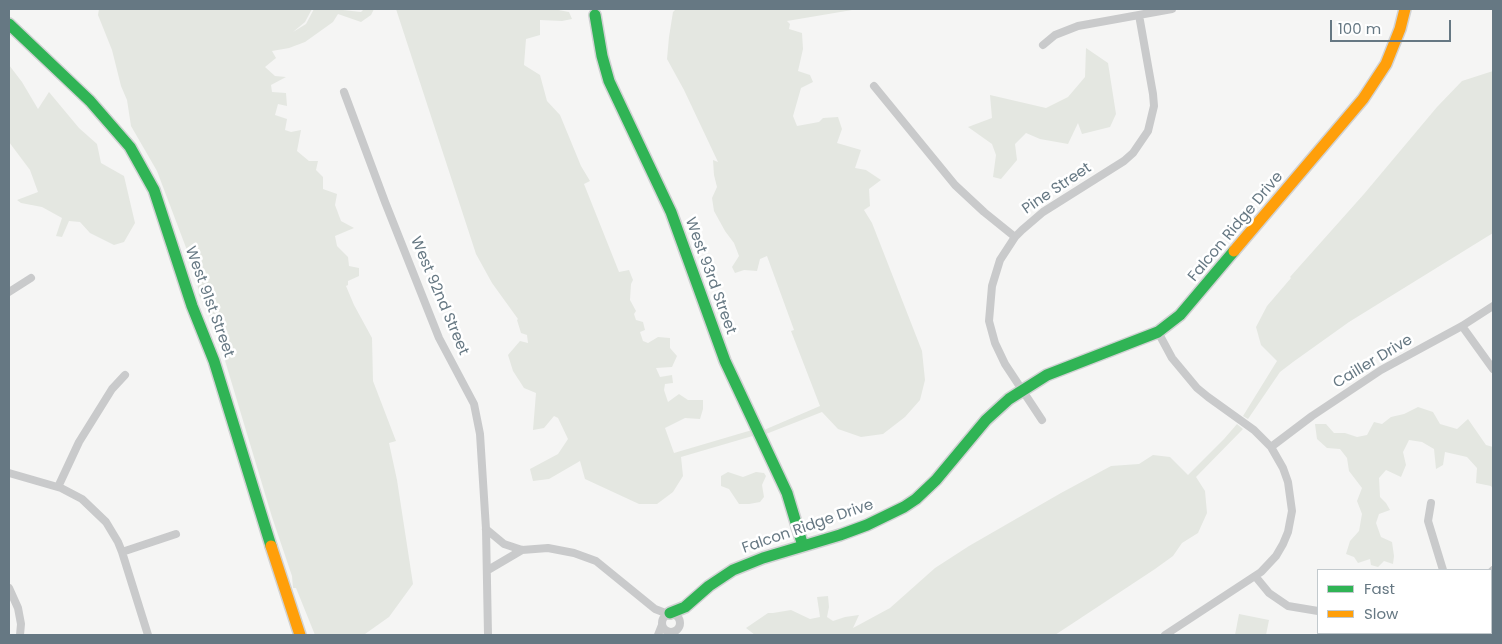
<!DOCTYPE html>
<html>
<head>
<meta charset="utf-8">
<style>
	body { margin:0 }
	#map { position:relative; width:1502px; height:644px; overflow:hidden; background:#f5f5f4; font-family:Poppins,sans-serif }
	canvas { display:block }
	.frame { position:absolute; inset:0; border:10px solid #667883; pointer-events:none }
	.legend { position:absolute; left:1317px; top:569px; width:175px; height:65px; box-sizing:border-box; background:#fff; border:1px solid #c2c9cd; margin:0; padding:6px 9px; list-style:none; font-size:15px; color:#667883 }
	.legend li { display:flex; align-items:center; gap:10px; height:25px }
	.legend b { width:25px; border:1px solid #c2c9cd }
	.scale { position:absolute; left:1330px; top:20px; width:121px; height:22px; box-sizing:border-box; border:2px solid #667883; border-top:0; padding-left:6px; font-size:15px; line-height:18px; white-space:nowrap; color:#667883; -webkit-text-stroke:4px #fff; paint-order:stroke }
</style>
</head>
<body>
<div id="map">
<canvas width="1502" height="644"></canvas>
<div class="frame"></div>
<ul class="legend">
<li><b style="height:6px;background:#30b455"></b>Fast</li>
<li><b style="height:6px;background:#ff9f0a"></b>Slow</li>
</ul>
<div class="scale">100 m</div>
</div>
<script>
const ctx = document.querySelector('canvas').getContext('2d');
ctx.lineJoin = 'round';
function fill(path, color) {
  ctx.fillStyle = color;
  ctx.fill(path, 'evenodd');
}
function toPath(rows) {
  const path = new Path2D();
  for (const r of rows) {
    if (r.length === 3) {
      path.moveTo(r[0] + r[2], r[1]);
      path.arc(r[0], r[1], r[2], 0, 2 * Math.PI);
      continue;
    }
    path.moveTo(r[0], r[1]);
    for (let i = 2; i < r.length; i += 2) path.lineTo(r[i], r[i + 1]);
  }
  return path;
}
function stroke(path, color, width, dash) {
  ctx.strokeStyle = color;
  ctx.lineWidth = width;
  ctx.lineCap = dash ? 'butt' : 'round';
  ctx.setLineDash(dash || []);
  ctx.stroke(path);
}
function label(font, color, halo, rows, align = 'center') {
  ctx.font = font + ' Poppins,sans-serif';
  ctx.lineWidth = 5;
  ctx.setLineDash([]);
  ctx.textBaseline = 'middle';
  ctx.strokeStyle = halo;
  ctx.fillStyle = color;
  for (const [text, x, y, turn = 0] of rows) {
    ctx.save();
    ctx.translate(x, y);
    ctx.rotate((+turn || 0) * Math.PI / 180);
    ctx.textAlign = isNaN(turn) ? turn : align;
    if (halo) ctx.strokeText(text, 0, 0);
    ctx.fillText(text, 0, 0);
    ctx.restore();
  }
}
fill(toPath([
	[99,9,312,9,305,22,293,32,306,24,314,9,343,9,343,10,361,12,364,9,374,9,371,15,361,22,338,14,333,22,305,42,289,48,272,51,276,58,265,67,275,76,286,77,271,85,272,92,286,93,287,106,278,104,275,115,287,119,285,130,291,132,301,130,297,151,309,161,318,161,316,170,323,177,323,189,337,194,335,205,341,221,354,228,335,236,337,246,348,257,349,266,359,268,359,276,348,281,348,285,346,286,354,305,372,338,373,381,396,441,389,443,397,480,413,584,389,617,365,634,358,635,315,635,296,588,293,588,292,576,272,517,214,324,199,295,196,274,157,171,131,126,127,100,121,86,112,50,98,15],
	[396,9,553,9,569,12,572,19,562,21,540,20,540,35,526,39,524,65,540,75,547,101,560,115,581,166,590,181,584,184,619,272,629,270,633,280,631,284,630,300,636,311,634,314,636,320,643,322,645,330,640,332,643,341,648,343,658,337,670,338,670,348,677,356,672,367,656,368,660,377,672,375,673,383,665,384,664,390,668,402,679,394,688,400,703,400,703,409,700,419,685,418,665,428,674,453,752,430,756,435,681,457,683,476,673,492,657,504,639,504,585,479,580,461,549,479,533,481,530,469,558,454,568,439,558,418,554,416,544,428,533,430,536,393,524,388,513,371,508,355,520,341,528,343,527,335,521,333,517,320,518,319,492,283,476,254],
	[676,9,858,9,787,21,790,24,789,29,802,33,803,49,798,71,810,75,813,82,801,88,793,116,797,126,819,122,823,118,838,117,842,129,837,143,861,150,855,168,866,170,881,180,869,189,870,206,864,210,872,223,922,351,925,380,920,400,905,417,883,434,861,437,838,429,822,412,766,434,764,430,820,406,791,331,794,330,767,256,760,259,757,271,744,270,735,273,732,267,739,256,734,243,725,231,714,211,712,198,717,187,714,175,713,160,718,162,684,90,667,59,669,37,673,12],
	[1086,48,1108,63,1116,114,1110,127,1082,134,1078,123,1068,144,1040,139,1026,133,1015,144,1017,160,1001,179,993,177,996,155,992,144,968,127,992,118,990,95,1046,108,1068,97,1085,77],
	[9,65,22,82,38,109,49,92,79,128,97,144,101,163,124,176,135,223,124,242,114,245,90,233,80,222,69,221,62,237,56,236,62,218,42,207,21,203,17,200,38,192,30,170,9,142],
	[1493,71,1493,233,1349,322,1293,362,1280,372,1248,419,1243,416,1277,361,1261,345,1256,327,1267,306,1291,278,1290,277,1364,194,1437,107,1462,81],
	[1418,407,1433,412,1440,424,1457,429,1468,419,1486,445,1493,447,1493,489,1491,486,1476,483,1477,468,1467,457,1445,452,1443,465,1436,469,1434,449,1422,442,1409,440,1403,452,1406,465,1401,477,1386,470,1379,478,1380,497,1386,503,1390,510,1379,514,1376,523,1381,537,1392,542,1394,556,1393,564,1384,561,1378,567,1371,565,1370,559,1358,563,1354,557,1346,554,1350,541,1359,531,1362,514,1357,501,1362,488,1349,471,1347,458,1340,449,1327,448,1317,439,1315,424,1326,424,1334,433,1345,433,1357,437,1367,435,1374,422,1382,424,1391,417,1404,414],
	[1237,424,1243,429,1196,477,1205,491,1207,513,1198,533,1182,543,1173,556,1155,569,1055,635,755,635,746,628,768,613,773,613,791,610,810,619,820,617,817,597,828,596,829,607,827,617,833,621,845,617,859,615,853,628,890,608,935,568,969,546,1061,493,1111,466,1139,464,1153,455,1170,457,1188,475,1224,439],
	[728,472,743,477,756,472,764,473,766,476,762,485,764,497,760,502,749,504,739,504,729,489,721,486,721,476],
	[1239,614,1269,620,1266,635,1235,635]
]), '#e4e7e1');
const fast = toPath([
	[595,15,602,56,609,81,671,212,725,361,787,493,803,546],
	[9,24,90,101,130,147,154,190,192,306,214,361,271,546],
	[670,613,685,607,709,586,733,570,763,558,840,535,867,525,904,507,916,499,936,480,986,420,1009,399,1047,375,1158,332,1180,315,1234,251]
]);
const slow = toPath([
	[1234,251,1363,99,1386,64,1400,29,1405,9],
	[271,546,300,635]
]);
stroke(fast, '#d1d2d3', 14);
stroke(slow, '#d1d2d3', 14);
stroke(toPath([
	[1043,45,1055,35,1078,26,1172,9],
	[874,86,955,185,984,212,1015,237],
	[344,92,385,202,439,338,474,404,480,434,486,529,488,635],
	[9,292,31,278],
	[1462,326,1493,369],
	[1158,332,1172,358,1197,388,1208,397,1254,430,1271,447,1283,468,1288,482,1292,511,1288,532,1283,544,1276,556,1261,572,1165,635],
	[1042,420,1005,364,995,343,989,321,992,286,1000,260,1015,237,1022,230,1043,212,1124,161,1133,153,1148,131,1154,106,1153,94,1139,15],
	[1271,447,1312,416,1381,370,1462,326,1493,306],
	[9,473,61,488,82,499,106,522,118,542,122,552,148,635],
	[58,487,79,442,112,389,125,375],
	[1431,503,1428,521,1443,570],
	[486,529,504,544,522,550,548,548,574,553,596,561,655,609,668,614],
	[122,552,176,534],
	[488,570,522,550],
	[1491,572,1493,570],
	[1255,576,1269,593,1288,606,1318,611],
	[9,588,18,608,21,624,20,635],
	[671,623,9],
	[658,635,662,625]
]), '#c9cacb', 8);
stroke(fast, '#30b455', 11);
stroke(slow, '#ff9f0a', 11);
label('15px', '#667883', '#fff', [
	["Pine Street",1057,189,-34],
	["Falcon Ridge Drive",1236,227,-50],
	["West 93rd Street",710,276,70],
	["West 92nd Street",439,296,67],
	["West 91st Street",209,302,70],
	["Cailler Drive",1373,362,-31],
	["Falcon Ridge Drive",808,527,-19]
]);
</script>
</body>
</html>
